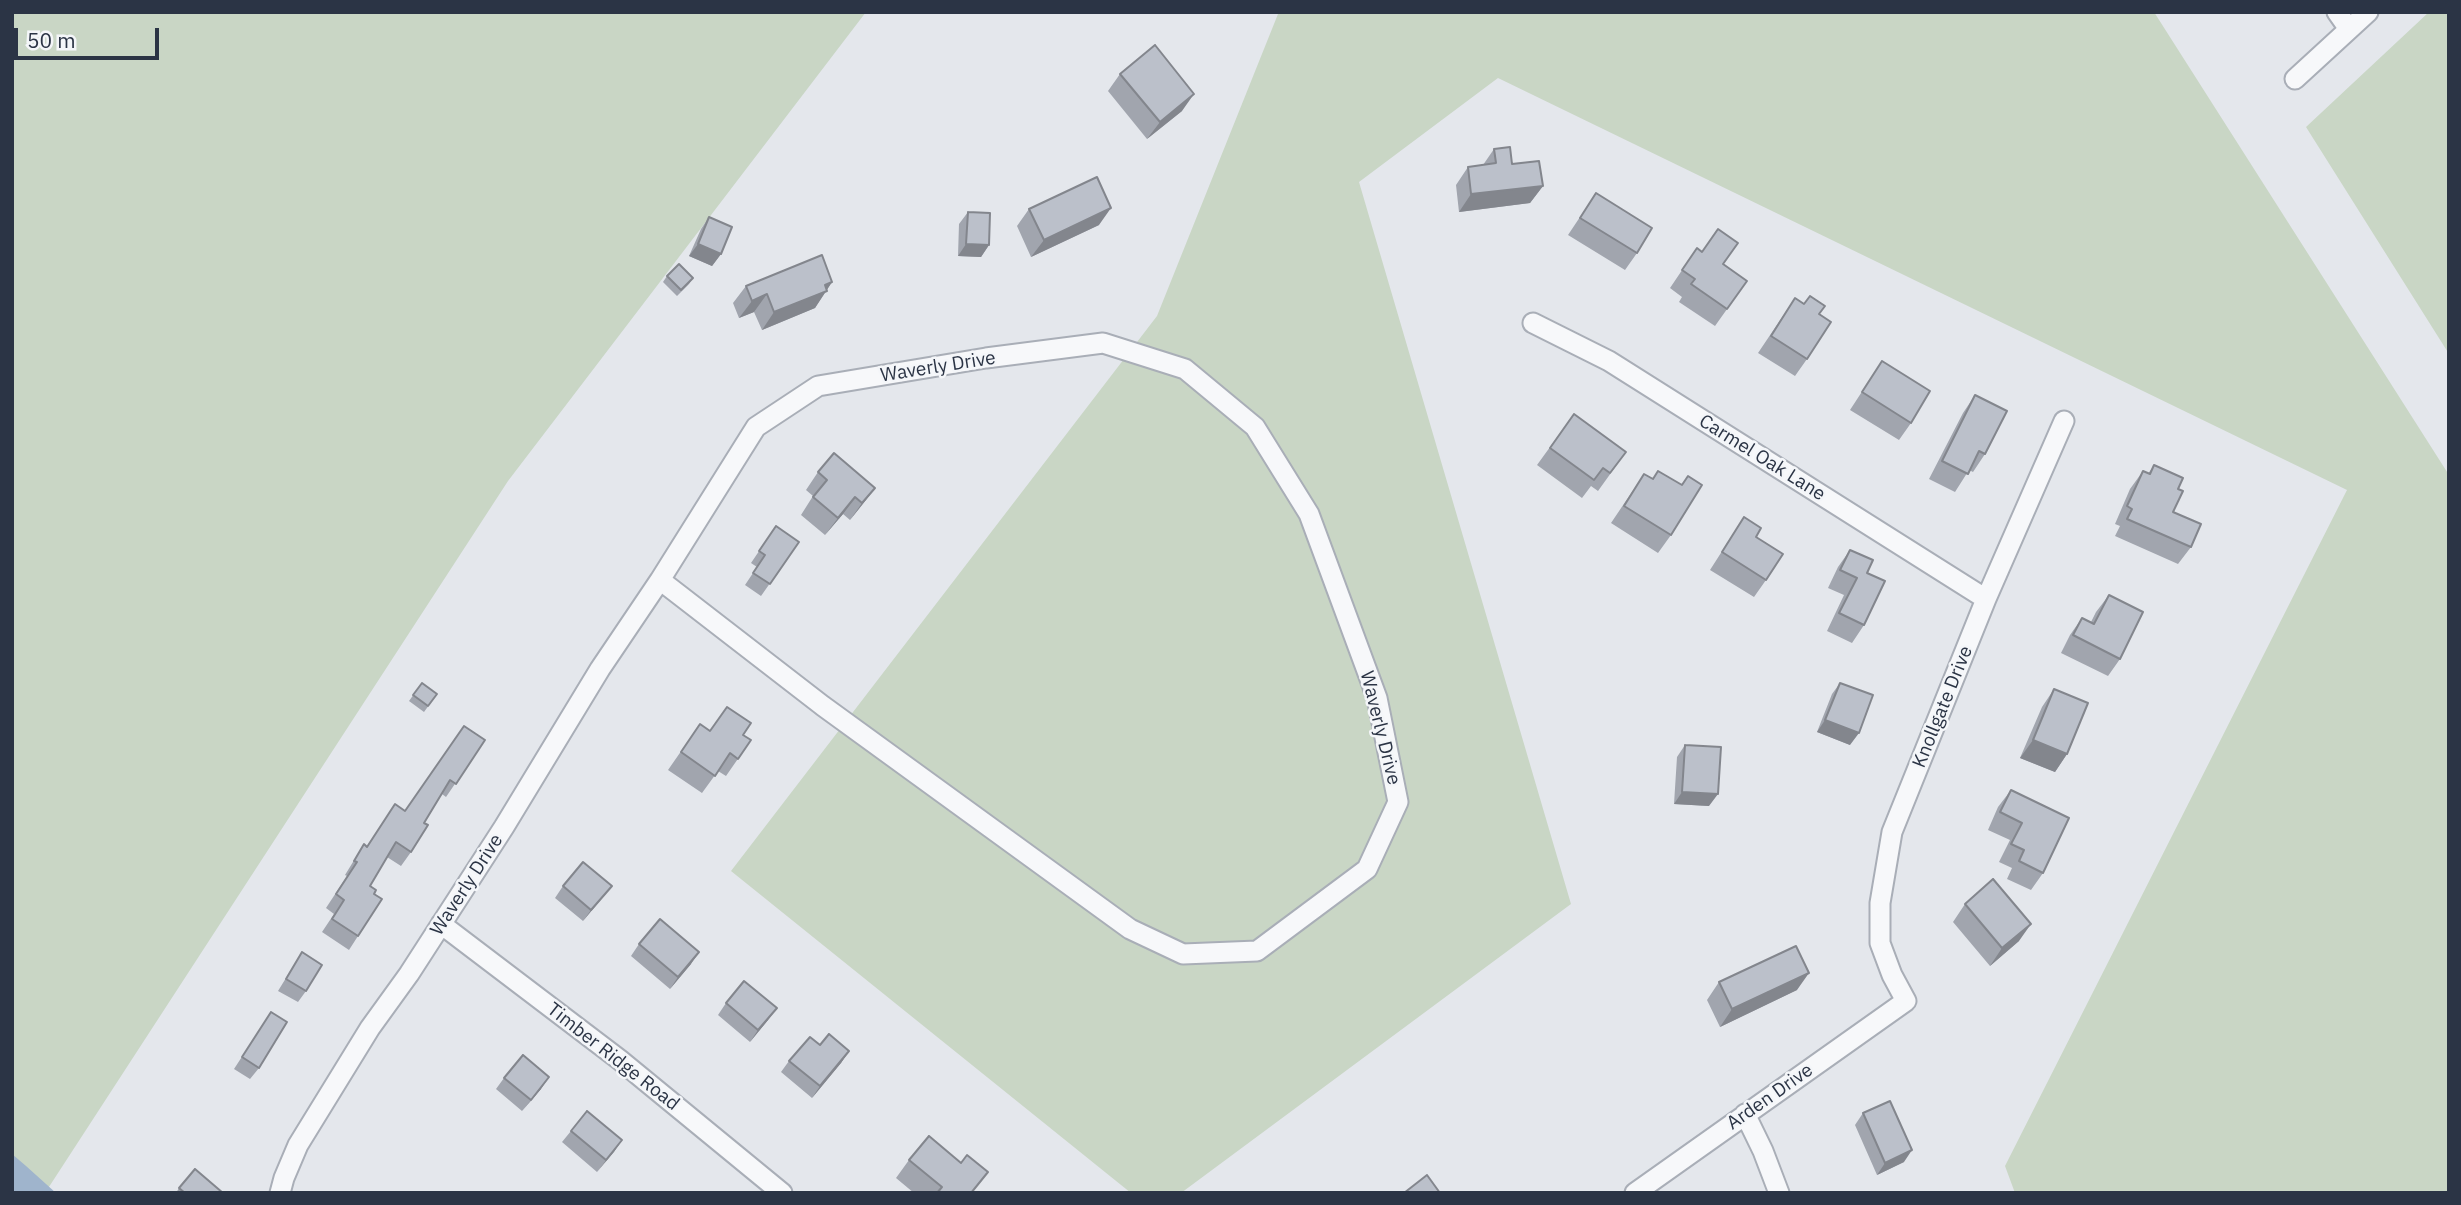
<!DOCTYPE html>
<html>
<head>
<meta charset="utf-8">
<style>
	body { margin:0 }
	#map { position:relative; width:2461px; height:1205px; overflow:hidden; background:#e4e7ec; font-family:"IBM Plex Sans",sans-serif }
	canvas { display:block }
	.frame { position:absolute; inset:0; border:14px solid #2b3445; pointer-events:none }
	.scale { position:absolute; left:14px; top:28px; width:145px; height:32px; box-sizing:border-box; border:4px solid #2b3445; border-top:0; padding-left:9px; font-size:21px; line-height:24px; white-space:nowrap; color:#2b3445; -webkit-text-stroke:5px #f4f6f9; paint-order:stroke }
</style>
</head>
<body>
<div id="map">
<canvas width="2461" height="1205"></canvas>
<div class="frame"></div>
<div class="scale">50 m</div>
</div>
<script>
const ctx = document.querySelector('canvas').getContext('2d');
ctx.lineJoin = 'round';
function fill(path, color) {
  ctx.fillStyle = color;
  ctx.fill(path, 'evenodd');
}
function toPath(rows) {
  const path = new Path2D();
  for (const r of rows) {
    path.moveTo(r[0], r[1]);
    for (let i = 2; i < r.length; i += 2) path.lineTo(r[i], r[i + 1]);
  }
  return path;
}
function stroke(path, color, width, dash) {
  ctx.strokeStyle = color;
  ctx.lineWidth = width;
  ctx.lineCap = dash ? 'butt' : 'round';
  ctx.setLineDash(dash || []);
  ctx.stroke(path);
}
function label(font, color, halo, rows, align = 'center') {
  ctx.font = font + ' "IBM Plex Sans",sans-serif';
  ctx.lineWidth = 5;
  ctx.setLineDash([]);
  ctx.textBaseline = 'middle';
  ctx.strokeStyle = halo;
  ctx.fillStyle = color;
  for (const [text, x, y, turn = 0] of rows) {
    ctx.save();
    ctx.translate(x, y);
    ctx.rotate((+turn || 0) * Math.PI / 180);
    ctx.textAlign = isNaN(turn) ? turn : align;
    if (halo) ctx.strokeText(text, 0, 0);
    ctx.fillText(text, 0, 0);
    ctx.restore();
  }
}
fill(toPath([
	[12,12,866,12,508,481,45,1193,12,1193],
	[1271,12,2154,12,2449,475,2449,1193,2015,1193,2005,1166,2347,490,1498,78,1359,182,1571,904,1181,1193,1131,1193,731,871,1157,316,1278,14],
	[2429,12,2449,12,2449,354,2306,127]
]), '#c9d6c5');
fill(toPath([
	[12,1154,26,1166,56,1193,12,1193]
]), '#9fb4cc');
const minor = toPath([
	[2337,12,2349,29],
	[2295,79,2368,12],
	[1533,323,1609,361,1986,599],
	[441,924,620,1060,782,1193],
	[1745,1114,1763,1151,1779,1193],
	[280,1193,284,1178,298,1145,370,1028,409,974,504,827,600,669,660,580,756,427,818,386,986,358,1103,343,1185,369,1255,427,1309,514,1377,698,1398,802,1367,869,1257,951,1183,954,1130,929,823,706,660,580],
	[1635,1193,1906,1001,1892,975,1880,943,1880,903,1892,832,1986,599,2064,421]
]);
stroke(minor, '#a9aeb7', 23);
stroke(minor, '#f7f8fa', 19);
fill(toPath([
	[1120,74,1182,111,1147,139,1108,91],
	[1494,149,1512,164,1543,186,1530,203,1459,212,1456,185,1468,167,1483,165],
	[1596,193,1637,253,1625,270,1568,235],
	[1029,209,1099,225,1031,257,1017,226],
	[968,212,989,245,981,257,958,256,959,224],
	[709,217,721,254,712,266,689,256,701,229],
	[1697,248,1723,264,1747,281,1715,326,1679,302,1682,297,1670,288],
	[667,276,693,278,689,284,677,296,663,282],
	[832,282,815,308,762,330,754,312,739,318,733,303,746,286],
	[1795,298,1819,314,1807,359,1795,376,1758,353],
	[1882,361,1911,423,1899,440,1850,410],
	[1975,395,1985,454,1973,472,1969,470,1955,492,1929,479,1963,413],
	[1574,414,1626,452,1598,491,1591,486,1582,498,1537,465],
	[2154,465,2178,489,2173,512,2191,547,2178,564,2115,536,2120,526,2115,524,2130,489,2143,471,2148,474],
	[818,472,875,488,862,505,850,520,843,514,825,535,801,515,813,496,806,490],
	[1644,474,1653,479,1681,485,1688,476,1671,535,1658,553,1611,523],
	[1744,517,1756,537,1766,580,1754,597,1710,570],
	[776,526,799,542,761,596,745,585,757,567,751,563],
	[1850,550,1867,573,1864,625,1852,643,1827,631,1844,595,1828,588,1838,567],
	[2109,595,2120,659,2108,676,2061,653,2070,635,2082,618,2091,622,2096,612],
	[422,683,437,694,424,712,409,701],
	[1840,683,1850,745,1817,732,1832,694],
	[2054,689,2067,754,2055,772,2020,758,2042,707],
	[700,724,710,731,743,735,751,740,726,776,718,771,702,793,668,770],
	[485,740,446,797,442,794,424,823,411,852,401,866,387,857,370,886,374,894,358,936,349,950,322,932,334,914,326,908,347,876,345,875,364,844,367,846,395,804,405,811],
	[1685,745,1709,806,1674,804,1677,757],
	[2011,790,2043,873,2031,890,2007,879,2012,868,1999,862,2010,840,1988,830,1998,807],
	[563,886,612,886,583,921,555,898],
	[1965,904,2019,941,1990,966,1953,922],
	[639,944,691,964,670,989,631,956],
	[302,952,306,991,298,1002,278,991],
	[1719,982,1797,990,1720,1027,1707,1000],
	[726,1003,768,1020,750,1042,718,1015],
	[271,1012,259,1068,250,1079,234,1069],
	[820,1045,849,1051,841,1063,812,1098,781,1072,789,1061],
	[504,1078,541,1089,522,1111,496,1089],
	[1863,1113,1904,1162,1877,1175,1855,1125],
	[571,1131,622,1140,597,1172,562,1142],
	[909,1160,973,1193,914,1193,896,1178],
	[179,1188,223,1193,176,1193]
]), '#a1a5ae');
fill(toPath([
	[1194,94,1182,111,1147,139,1160,122],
	[1543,186,1530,203,1459,212,1471,194],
	[1111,208,1099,225,1031,257,1044,240],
	[698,244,721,254,712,266,689,256],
	[966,244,989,245,981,257,958,256],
	[832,282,815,308,762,330,774,312],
	[767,294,754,312,739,318,752,301],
	[875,488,862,505,850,520,862,503],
	[855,497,843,514,825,535,838,518],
	[1825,720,1859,733,1850,745,1817,732],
	[2033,740,2067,754,2055,772,2020,758],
	[1682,792,1718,794,1709,806,1674,804],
	[612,886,603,897,583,921,591,910],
	[2031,924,2019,941,1990,966,2002,948],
	[699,952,691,964,670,989,678,977],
	[1809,973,1797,990,1720,1027,1732,1009],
	[777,1008,768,1020,750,1042,758,1030],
	[849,1051,841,1063,812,1098,820,1086],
	[549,1077,541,1089,522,1111,531,1100],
	[622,1140,614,1152,597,1172,606,1160],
	[1912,1150,1904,1162,1877,1175,1885,1163]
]), '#83868d');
const building = toPath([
	[1155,45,1194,94,1160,122,1120,74,1155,45],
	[1510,147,1512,164,1539,161,1543,186,1471,194,1468,167,1496,163,1494,149,1510,147],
	[1097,177,1111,208,1044,240,1029,209,1097,177],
	[1596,193,1652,228,1637,253,1580,218,1596,193],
	[968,212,990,213,989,245,966,244,968,212],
	[709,217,732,227,721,254,698,244,709,217],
	[1718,229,1738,243,1723,264,1747,281,1727,309,1691,284,1695,279,1682,270,1697,248,1702,252,1718,229],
	[822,255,832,282,825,285,827,291,774,312,767,294,752,301,746,286,822,255],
	[679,264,693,278,681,290,667,276,679,264],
	[1810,296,1825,306,1819,314,1831,322,1807,359,1771,336,1795,298,1804,304,1810,296],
	[1882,361,1930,391,1911,423,1862,392,1882,361],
	[1975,395,2007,411,1985,454,1979,451,1968,474,1942,461,1975,395],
	[1574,414,1626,452,1610,473,1603,468,1594,480,1550,448,1574,414],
	[834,453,875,488,862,503,855,497,838,518,813,497,827,480,818,472,834,453],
	[2154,465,2183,478,2178,489,2183,491,2173,512,2201,524,2191,547,2127,519,2132,509,2127,506,2143,471,2150,474,2154,465],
	[1658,471,1682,485,1688,476,1702,485,1671,535,1624,506,1644,474,1653,479,1658,471],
	[1744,517,1761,528,1756,537,1783,554,1766,580,1722,552,1744,517],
	[776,526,799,542,770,584,753,573,765,555,759,551,776,526],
	[1850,550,1873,560,1867,573,1885,581,1864,625,1839,613,1857,578,1840,570,1850,550],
	[2109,595,2143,612,2120,659,2073,635,2082,618,2094,624,2109,595],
	[422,683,437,694,428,706,413,695,422,683],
	[1840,683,1873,695,1859,733,1825,720,1840,683],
	[2054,689,2088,703,2067,754,2033,740,2054,689],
	[727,707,751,723,743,735,751,740,738,759,730,753,715,776,681,752,700,724,710,731,727,707],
	[464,726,485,740,456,784,450,780,424,823,428,825,411,852,396,842,370,886,376,890,374,894,382,899,358,936,332,919,344,900,336,894,357,862,354,861,364,844,367,847,395,804,405,811,464,726],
	[1685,745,1721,747,1718,794,1682,792,1685,745],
	[2011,790,2069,818,2043,873,2019,861,2024,850,2011,844,2022,823,2000,812,2011,790],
	[583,862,612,886,591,910,563,886,583,862],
	[1993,879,2031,924,2002,948,1965,904,1993,879],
	[660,919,699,952,678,977,639,944,660,919],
	[1796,946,1809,973,1732,1009,1719,982,1796,946],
	[302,952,322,965,306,991,286,979,302,952],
	[744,981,777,1008,758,1030,726,1003,744,981],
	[271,1012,287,1022,259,1068,242,1057,271,1012],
	[829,1034,849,1051,820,1086,789,1061,810,1037,820,1045,829,1034],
	[523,1055,549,1077,531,1100,504,1078,523,1055],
	[1890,1101,1912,1150,1885,1163,1863,1113,1890,1101],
	[587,1111,622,1140,606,1160,571,1131,587,1111],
	[929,1136,961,1163,967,1155,988,1172,971,1193,937,1193,942,1187,909,1160,929,1136],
	[195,1169,223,1193,185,1193,179,1188,195,1169],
	[1427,1175,1440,1193,1404,1193,1427,1175]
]);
fill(building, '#bbc0ca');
stroke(building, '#83868d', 2);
label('19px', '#2b3445', '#f4f6f9', [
	["Waverly Drive",938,367,-9],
	["Carmel Oak Lane",1762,458,32],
	["Knollgate Drive",1943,707,-68],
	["Waverly Drive",1380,728,76],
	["Waverly Drive",467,885,-57],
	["Timber Ridge Road",613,1057,38],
	["Arden Drive",1770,1097,-35]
]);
</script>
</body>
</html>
